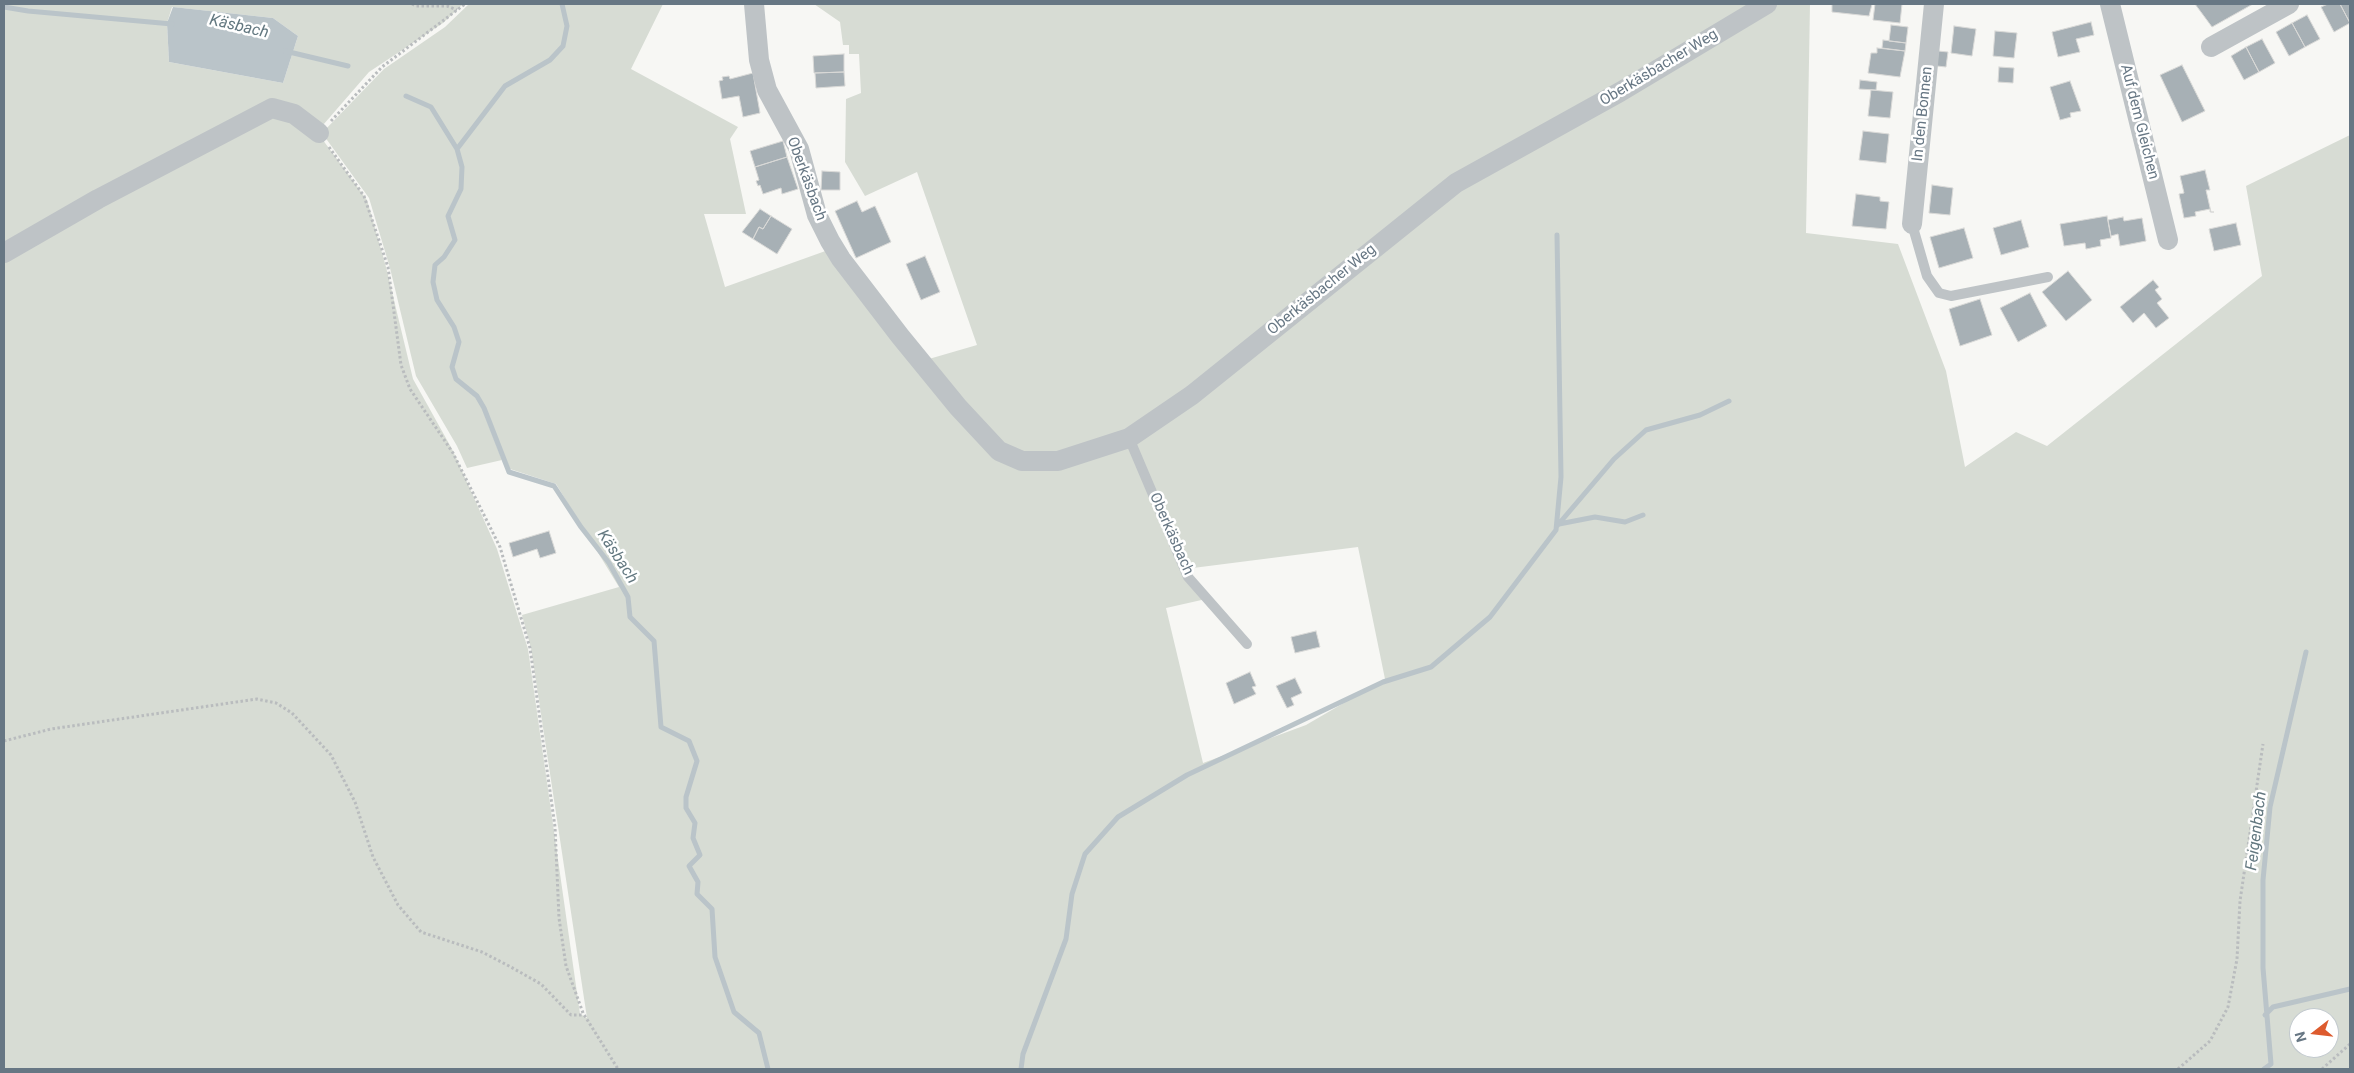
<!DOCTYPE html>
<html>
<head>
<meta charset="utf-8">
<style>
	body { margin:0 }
	#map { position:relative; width:2354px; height:1073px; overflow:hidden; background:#f7f7f4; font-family:Roboto,sans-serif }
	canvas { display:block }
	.frame { position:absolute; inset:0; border:5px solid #677784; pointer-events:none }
	.north { position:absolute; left:2289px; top:1008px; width:50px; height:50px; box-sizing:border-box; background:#fff; border:1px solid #c2c9ce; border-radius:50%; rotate:254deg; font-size:14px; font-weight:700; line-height:20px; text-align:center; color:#677784 }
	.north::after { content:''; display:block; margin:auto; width:18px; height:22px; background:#dd5b2e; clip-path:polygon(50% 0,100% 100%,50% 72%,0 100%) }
</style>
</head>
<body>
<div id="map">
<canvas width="2354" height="1073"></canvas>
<div class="frame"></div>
<div class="north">N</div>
</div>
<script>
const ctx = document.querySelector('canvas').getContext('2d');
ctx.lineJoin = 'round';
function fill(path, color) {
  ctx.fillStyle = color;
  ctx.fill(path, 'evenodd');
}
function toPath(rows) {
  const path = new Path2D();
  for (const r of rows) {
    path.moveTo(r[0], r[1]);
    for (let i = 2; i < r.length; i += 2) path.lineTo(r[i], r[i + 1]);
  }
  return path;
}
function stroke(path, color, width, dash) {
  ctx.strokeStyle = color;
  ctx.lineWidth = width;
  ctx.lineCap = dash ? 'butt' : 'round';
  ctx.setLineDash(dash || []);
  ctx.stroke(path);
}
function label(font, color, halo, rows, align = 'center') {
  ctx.font = font + ' Roboto,sans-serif';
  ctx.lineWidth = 5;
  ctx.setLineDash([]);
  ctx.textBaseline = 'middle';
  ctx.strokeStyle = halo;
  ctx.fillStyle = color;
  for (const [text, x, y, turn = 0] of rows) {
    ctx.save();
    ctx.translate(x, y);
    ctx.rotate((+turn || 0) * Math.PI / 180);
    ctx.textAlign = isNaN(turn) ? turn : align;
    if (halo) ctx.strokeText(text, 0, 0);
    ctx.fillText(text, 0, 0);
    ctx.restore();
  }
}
fill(toPath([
	[4,4,463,4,443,23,369,72,317,132,367,200,386,267,413,379,452,449,497,549,528,649,580,1014,587,1018,531,648,522,615,619,587,556,484,510,469,488,414,485,416,502,460,467,468,457,446,416,376,390,268,369,198,322,133,384,69,445,27,469,4,663,4,631,69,738,127,730,139,746,214,704,214,725,287,831,249,838,261,955,409,996,456,1021,467,1055,462,1127,441,1185,577,1206,599,1166,608,1203,763,1306,725,1385,679,1358,547,1185,569,1130,436,1192,397,1426,206,1425,204,1381,236,1190,392,1126,431,1052,455,1023,457,1003,450,922,361,977,345,917,172,865,196,845,162,846,99,861,93,859,54,849,54,849,45,843,45,840,22,814,4,1762,4,1535,133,1454,183,1456,184,1771,4,1810,4,1806,233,1898,244,1946,371,1965,467,2016,432,2047,446,2262,276,2246,186,2350,135,2350,1069,4,1069],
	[172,7,273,18,298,36,283,83,169,62,167,23],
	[2299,1018,2329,1018,2329,1048,2299,1048]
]), '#d7dcd4');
fill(toPath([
	[173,7,273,18,298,36,283,83,169,62,167,23]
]), '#bac4c9');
stroke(toPath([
	[4,7,28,11,172,24],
	[285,51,348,66],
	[406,96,431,107,457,149,462,167,461,189,448,216,455,240,444,257,435,265,433,282,437,300,454,327,459,342,452,367,456,379,477,396,484,408,509,472,554,486,581,527,609,563,628,597,630,617,654,641,661,727,689,741,697,761,686,797,686,808,695,823,693,838,700,855,689,866,698,882,697,894,712,909,715,957,734,1012,759,1033,768,1069],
	[457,149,505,86,550,60,563,46,567,26,562,4],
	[1559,524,1595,517,1625,522,1643,515],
	[1557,526,1614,459,1646,430,1700,415,1729,401],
	[2265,1015,2273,1007,2350,989],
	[1021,1069,1023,1054,1066,939,1072,894,1085,854,1118,817,1187,775,1383,682,1431,667,1490,617,1556,530,1561,477,1557,235],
	[2264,1069,2271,1064,2263,968,2263,880,2270,807,2306,652]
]), '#bac4c9', 5);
const building = toPath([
	[1832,4,1872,4,1869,16,1832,12,1832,4],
	[1875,4,1902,4,1900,23,1873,20,1875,4],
	[2195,4,2253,4,2212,27,2195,4],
	[2328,4,2340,4,2350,23,2334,32,2321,7,2328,4],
	[2340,4,2350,4,2350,23,2340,4],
	[2307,15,2320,39,2305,47,2292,23,2307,15],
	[2091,22,2094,35,2076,39,2080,52,2058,57,2052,32,2091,22],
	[2292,23,2305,47,2289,56,2276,32,2292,23],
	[1891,25,1908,27,1906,43,1889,41,1891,25],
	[1954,26,1976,29,1972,56,1951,53,1954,26],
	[1995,31,2017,33,2014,58,1993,56,1995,31],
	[2262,39,2275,63,2259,72,2246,47,2262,39],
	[1883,40,1906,43,1905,51,1882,48,1883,40],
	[2246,47,2259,72,2244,80,2231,56,2246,47],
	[1877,48,1905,51,1900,77,1868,73,1871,53,1877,53,1877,48],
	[1938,51,1948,52,1946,67,1937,66,1938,51],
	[844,54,844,72,814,73,813,56,844,54],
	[2182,65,2205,111,2182,122,2160,75,2182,65],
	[1999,67,2014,68,2013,83,1998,82,1999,67],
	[844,72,845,86,816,88,815,73,844,72],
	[753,73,760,113,743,117,739,96,722,99,719,81,723,80,722,77,729,76,730,79,753,73],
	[1860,80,1877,82,1876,90,1859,89,1860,80],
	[2070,81,2081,111,2070,113,2071,117,2060,120,2050,87,2070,81],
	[1871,90,1893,92,1890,118,1868,116,1871,90],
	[1863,131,1889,134,1886,163,1859,160,1863,131],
	[783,141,787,157,755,167,750,151,783,141],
	[787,157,798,189,782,194,781,188,763,194,760,185,758,186,756,181,759,180,755,167,787,157],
	[2205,170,2210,190,2206,190,2211,212,2214,212,2210,212,2210,209,2195,212,2196,216,2184,218,2179,194,2184,193,2180,176,2205,170],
	[822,171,840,172,840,190,821,190,822,171],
	[1932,185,1953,188,1950,215,1929,213,1932,185],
	[1856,194,1880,197,1880,201,1889,202,1886,229,1852,226,1856,194],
	[857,201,862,212,875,206,891,242,856,258,835,211,857,201],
	[760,209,771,216,763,229,759,227,753,239,742,232,760,209],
	[771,216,792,229,777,254,753,239,759,227,763,229,771,216],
	[2107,216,2111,238,2100,240,2101,246,2086,249,2085,243,2064,246,2060,224,2107,216],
	[2123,217,2124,221,2142,218,2146,241,2120,246,2118,234,2111,236,2108,220,2123,217],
	[2021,220,2029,247,2001,255,1993,228,2021,220],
	[2236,223,2241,245,2214,251,2209,229,2236,223],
	[1964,228,1973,258,1939,268,1930,237,1964,228],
	[925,256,940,292,921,300,906,264,925,256],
	[2068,271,2092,300,2066,321,2042,292,2068,271],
	[2153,280,2159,287,2155,290,2162,299,2157,303,2169,318,2156,328,2144,313,2133,323,2120,307,2153,280],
	[2030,293,2047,326,2018,342,2000,308,2030,293],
	[1980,299,1992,335,1960,346,1949,309,1980,299],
	[549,531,556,553,540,558,537,549,513,557,509,543,549,531],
	[1316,631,1320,647,1295,653,1291,637,1316,631],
	[1250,672,1256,686,1252,687,1256,694,1234,704,1226,683,1250,672],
	[1295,678,1302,693,1291,698,1294,705,1287,708,1276,686,1295,678]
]);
fill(building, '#a7b0b5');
stroke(building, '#d9d9d7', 1);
stroke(toPath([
	[412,4,416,6,447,6,457,10],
	[331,121,382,67,465,4],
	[329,147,364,196,388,267,401,365,410,389,453,453,500,547,530,648,555,827,559,918,566,966,583,1013,618,1069],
	[4,741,51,729,257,699,276,703,292,713,331,755,355,802,373,857,398,905,421,932,482,952,509,966,541,984,571,1015,584,1015],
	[2178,1069,2210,1041,2228,1007,2237,959,2240,901,2263,744],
	[2322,1069,2350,1044]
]), '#b9bcbe', 3, [2.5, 2.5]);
stroke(toPath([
	[1912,224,1927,276,1939,293,1951,296,2048,277],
	[1129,438,1188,577,1247,644]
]), '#bec3c6', 10);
stroke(toPath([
	[754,4,759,60,767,90,799,149,817,215,830,241,841,259,900,336,958,407,999,451,1022,461,1058,461,1129,438,1192,395,1456,183,1620,92,1767,4],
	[2110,4,2168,240],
	[2211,47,2289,4],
	[1912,224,1934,4],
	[4,253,98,199,272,108,294,114,319,133]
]), '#bec3c6', 20);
label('15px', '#677784', '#fff', [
	["Oberkäsbacher Weg",1659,68,-31],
	["In den Bonnen",1923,114,-84],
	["Auf dem Gleichen",2139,122,76],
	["Oberkäsbach",806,179,70],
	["Oberkäsbacher Weg",1322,290,-39],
	["Oberkäsbach",1171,534,66]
]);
label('italic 16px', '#637880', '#fff', [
	["Käsbach",239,27,13],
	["Käsbach",617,557,57],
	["Feigenbach",2257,831,-83]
]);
</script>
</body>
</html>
